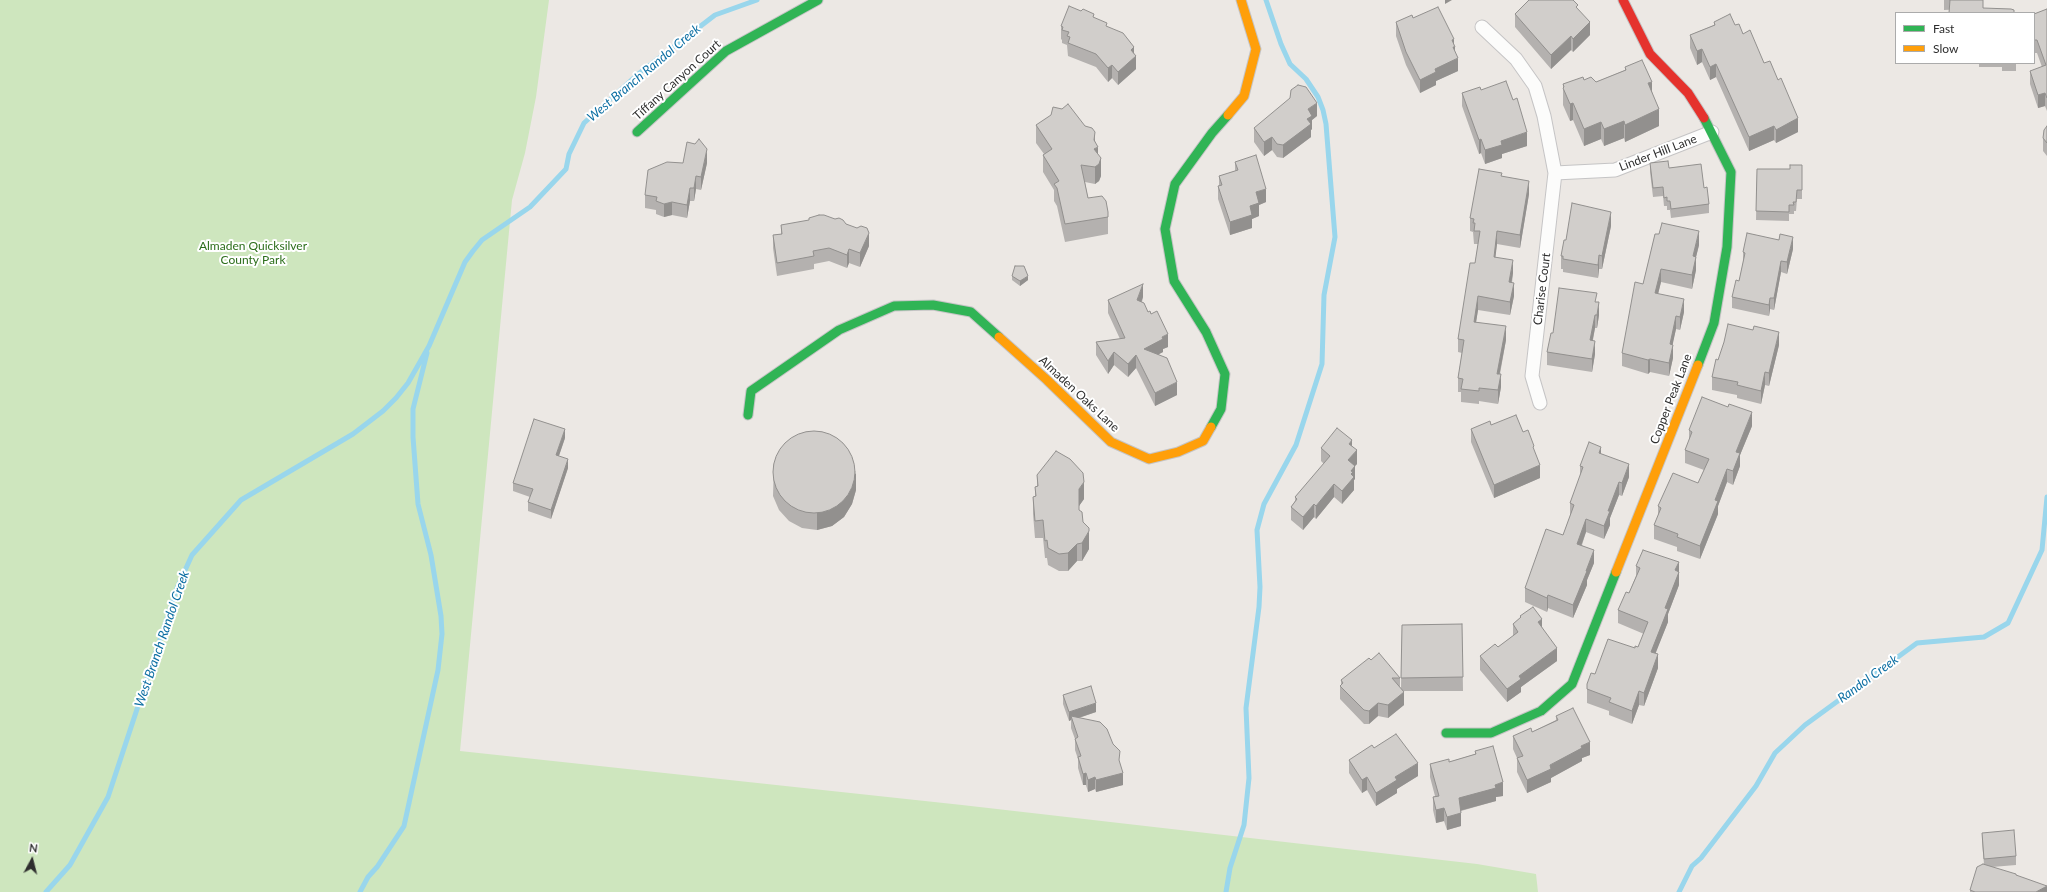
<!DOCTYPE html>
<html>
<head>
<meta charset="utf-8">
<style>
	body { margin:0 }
	#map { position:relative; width:2047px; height:892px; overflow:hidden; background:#ece8e4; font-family:Lato,sans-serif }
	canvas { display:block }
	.legend { position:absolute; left:1895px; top:12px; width:140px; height:52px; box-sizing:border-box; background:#fff; border:1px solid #ababab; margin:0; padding:5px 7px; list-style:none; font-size:12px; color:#2e2e2e }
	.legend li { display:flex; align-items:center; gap:8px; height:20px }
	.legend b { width:20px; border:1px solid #ababab }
	.north { position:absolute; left:12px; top:840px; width:40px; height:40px; -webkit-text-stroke:3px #fff; paint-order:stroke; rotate:7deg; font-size:11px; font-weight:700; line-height:16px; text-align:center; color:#2e2e2e }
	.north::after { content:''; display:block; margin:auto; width:14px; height:18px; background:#2e2e2e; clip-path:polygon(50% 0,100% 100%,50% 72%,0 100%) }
</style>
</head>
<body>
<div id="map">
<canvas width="2047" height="892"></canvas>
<ul class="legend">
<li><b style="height:5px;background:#30b455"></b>Fast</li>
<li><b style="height:5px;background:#ff9f0a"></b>Slow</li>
</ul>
<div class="north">N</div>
</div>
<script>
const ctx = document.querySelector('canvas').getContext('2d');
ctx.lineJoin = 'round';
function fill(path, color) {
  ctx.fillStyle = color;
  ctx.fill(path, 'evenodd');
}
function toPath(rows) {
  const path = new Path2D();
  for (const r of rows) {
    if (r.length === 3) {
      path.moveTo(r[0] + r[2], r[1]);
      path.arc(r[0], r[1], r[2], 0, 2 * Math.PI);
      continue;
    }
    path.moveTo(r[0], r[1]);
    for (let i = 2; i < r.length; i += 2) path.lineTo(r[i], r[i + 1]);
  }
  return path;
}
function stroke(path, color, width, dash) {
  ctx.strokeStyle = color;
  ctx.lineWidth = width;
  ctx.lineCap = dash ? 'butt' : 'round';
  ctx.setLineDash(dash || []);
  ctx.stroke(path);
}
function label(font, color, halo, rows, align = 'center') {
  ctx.font = font + ' Lato,sans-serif';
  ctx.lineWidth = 4;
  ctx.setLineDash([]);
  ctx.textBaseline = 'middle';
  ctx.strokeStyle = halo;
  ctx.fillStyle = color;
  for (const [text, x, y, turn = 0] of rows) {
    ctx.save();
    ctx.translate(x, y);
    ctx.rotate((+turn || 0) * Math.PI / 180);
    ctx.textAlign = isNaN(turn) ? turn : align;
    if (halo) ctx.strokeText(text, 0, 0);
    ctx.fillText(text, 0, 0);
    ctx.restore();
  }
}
fill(toPath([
	[0,0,549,0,536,97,525,153,512,200,460,751,962,805,1477,864,1536,874,1538,892,0,892]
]), '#cee6be');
stroke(toPath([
	[46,892,70,865,108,797,177,588,192,555,241,500,353,434,383,411,396,398,408,383,429,346,465,262,473,251,482,240,530,207,566,169,569,154,584,123,637,75,715,15,757,0],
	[360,892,368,877,377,867,404,826,438,670,442,634,441,616,431,555,418,504,413,437,413,409,427,353],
	[1226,892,1230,868,1244,825,1249,778,1246,708,1259,607,1260,587,1257,530,1264,504,1296,445,1322,364,1324,295,1335,237,1326,124,1323,110,1318,97,1306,79,1290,64,1281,44,1266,0],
	[1679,892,1692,866,1701,858,1756,786,1775,753,1805,725,1917,643,1984,637,2008,623,2042,550,2047,497]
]), '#99d6ec', 5);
const street = toPath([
	[1482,27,1516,59,1535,86,1544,116,1555,173,1532,376,1540,403],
	[1555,173,1615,170,1712,132]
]);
const fast = toPath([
	[637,132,726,51,818,0],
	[1698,365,1714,323,1727,247,1731,172,1704,118],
	[748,415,751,391,839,330,894,306,933,305,971,312,999,337],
	[1211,427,1221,409,1225,374,1206,332,1174,281,1165,229,1175,184,1212,133,1228,115],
	[1446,733,1491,733,1541,711,1572,684,1616,572]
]);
const slow = toPath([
	[1228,115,1244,96,1256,49,1241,0],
	[999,337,1047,380,1111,442,1149,459,1178,452,1203,441,1211,427],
	[1616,572,1698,365]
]);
const jam = toPath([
	[1623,0,1650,54,1688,93,1704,118]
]);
stroke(street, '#c5c4c5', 15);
stroke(fast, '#c5c4c5', 11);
stroke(slow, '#c5c4c5', 11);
stroke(jam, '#c5c4c5', 11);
stroke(street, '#fcfcfb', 13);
stroke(fast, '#30b455', 9);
stroke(slow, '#ff9f0a', 9);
stroke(jam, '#e5322d', 9);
fill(toPath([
	[1944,0,1983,0,1983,8,1944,10],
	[1578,9,1590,35,1573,52,1571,50,1551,69,1515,27,1515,14],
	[2047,9,2047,111,2045,106,2038,108,2030,84,2030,71,2042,67,2037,53,2034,53,2034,14],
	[1094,18,1107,27,1134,53,1136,69,1118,85,1112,78,1108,82,1096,67,1068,56,1067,45,1062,43,1062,40,1061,39,1061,26],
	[1396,22,1454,44,1458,71,1436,81,1436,85,1420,93,1406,65,1396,36],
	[1714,22,1735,25,1743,34,1764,63,1798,132,1776,143,1774,140,1749,151,1716,77,1710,80,1702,62,1697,65,1690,48,1690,35,1714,25],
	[1979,63,2016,63,2016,71,2002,71,2002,67,1979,67],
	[1625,67,1652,91,1659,126,1625,142,1624,138,1604,146,1601,139,1584,146,1573,120,1570,121,1563,105,1563,84,1584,80,1596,82,1625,70],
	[1481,90,1527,146,1502,154,1502,158,1485,164,1481,153,1479,154,1462,106,1462,93],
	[1317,116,1312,120,1312,129,1311,130,1311,137,1283,158,1277,157,1272,150,1264,156,1254,142,1254,128],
	[2047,121,2047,156,2043,151,2043,138,2047,126],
	[1036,125,1095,141,1098,155,1101,176,1099,181,1095,184,1085,182,1088,198,1108,212,1108,234,1065,242,1057,206,1054,201,1054,190,1043,172,1043,155,1044,154,1036,143],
	[1235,162,1266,202,1259,205,1259,216,1252,219,1252,228,1230,235,1218,199,1218,186,1219,186,1219,176,1235,171],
	[683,163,707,163,701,190,696,189,694,201,690,201,687,218,672,215,664,217,656,214,656,210,645,208,645,195],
	[1650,163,1669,168,1704,188,1709,204,1709,213,1671,218,1670,210,1667,210,1667,206,1664,206,1663,196,1653,197,1650,172],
	[1802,165,1802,199,1797,199,1796,211,1794,211,1794,214,1789,214,1789,221,1756,220,1757,169,1790,169],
	[1502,176,1529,194,1520,248,1497,244,1495,257,1513,273,1512,283,1514,296,1510,315,1478,310,1476,322,1506,340,1500,374,1501,387,1498,404,1479,401,1479,404,1461,402,1461,392,1458,392,1458,378,1462,353,1458,352,1458,339,1475,263,1478,244,1474,244,1473,232,1470,231,1470,218],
	[846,224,869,246,860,267,849,263,847,268,829,261,814,264,814,269,777,276,773,248,773,235,781,234,781,225],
	[1611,226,1602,269,1599,269,1598,278,1563,272,1563,269,1561,269,1561,256,1566,240],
	[1655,234,1699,245,1696,257,1696,270,1692,289,1661,282,1658,294,1684,312,1680,330,1676,329,1672,345,1673,358,1669,376,1650,372,1648,374,1622,366,1622,353,1643,284],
	[1793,249,1787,274,1781,272,1774,310,1770,309,1769,316,1732,308,1732,297,1739,281,1743,263,1743,252],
	[1012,276,1028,280,1020,286,1012,280],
	[1143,297,1142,302,1148,312,1168,347,1163,349,1163,352,1159,354,1177,395,1155,406,1136,368,1128,377,1114,365,1108,374,1096,355,1096,342,1120,339,1108,313,1108,300],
	[1597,302,1599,315,1597,328,1595,328,1593,340,1595,354,1592,372,1547,365,1547,352,1553,333],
	[1779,345,1769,386,1765,385,1761,404,1737,398,1737,395,1712,390,1712,377,1718,360],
	[1491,425,1523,432,1534,451,1540,478,1494,498,1471,442,1471,429],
	[1752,426,1740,455,1740,466,1733,485,1727,482,1718,506,1718,514,1700,559,1677,551,1677,547,1654,539,1654,525,1658,516,1658,506,1698,483,1704,470,1685,463,1685,450,1689,441,1689,430],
	[565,438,559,456,568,468,551,519,528,511,528,502,530,497,513,491,513,483],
	[1352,446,1357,464,1355,466,1355,479,1354,480,1354,490,1342,504,1334,497,1316,519,1314,517,1303,530,1291,520,1291,507,1295,501,1295,497,1324,464,1321,461,1321,448],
	[1601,454,1629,477,1622,496,1619,495,1610,518,1610,525,1604,539,1586,532,1582,545,1594,563,1587,580,1587,585,1573,618,1548,608,1547,612,1525,602,1525,588,1563,535,1570,516,1570,503,1580,477,1580,466],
	[774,463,856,490,852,504,844,517,832,526,817,530,802,528,789,521,779,510,773,496],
	[1037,475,1084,499,1079,506,1079,510,1083,522,1089,549,1082,561,1077,561,1068,571,1059,571,1048,565,1047,558,1045,558,1043,538,1035,538,1033,514,1033,497,1035,496,1035,487,1037,486],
	[1679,562,1679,585,1668,614,1668,622,1655,653,1658,668,1644,706,1639,705,1632,724,1609,715,1609,711,1587,703,1587,684,1595,674,1635,648,1638,647,1644,634,1618,623,1618,610,1629,593,1636,576,1636,566],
	[1520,616,1542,627,1557,661,1521,687,1521,692,1507,702,1480,670,1480,656,1498,647,1513,636,1513,624,1520,618],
	[1462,624,1463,691,1403,691,1404,705,1388,718,1378,716,1369,724,1364,724,1340,699,1340,686,1341,685,1341,680,1371,660,1400,678,1400,687,1401,689,1402,625],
	[1063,695,1096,712,1079,718,1120,763,1123,785,1096,792,1095,789,1088,792,1086,785,1083,785,1078,768,1078,759,1075,750,1075,739,1071,728,1071,720,1069,721,1063,704],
	[1556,716,1590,755,1582,758,1582,761,1551,778,1551,782,1527,793,1517,772,1517,758,1513,749,1513,736,1532,732,1556,720],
	[1374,748,1418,776,1397,789,1397,793,1376,806,1367,790,1362,793,1349,773,1349,760],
	[1475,751,1503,796,1496,797,1496,801,1461,811,1461,826,1447,830,1444,821,1436,823,1433,810,1433,797,1435,796,1430,777,1430,764,1449,762,1475,754],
	[1982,833,2016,856,2016,865,1992,867,2016,876,2047,892,1970,892,1970,890,1984,864,1982,842]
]), '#b4b1af');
fill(toPath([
	[1445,0,1452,0,1445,4],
	[1590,22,1590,35,1573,52,1573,39],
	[1571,36,1571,50,1551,69,1551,55],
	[1454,39,1454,47,1455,47,1455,60,1458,58,1458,71,1436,81,1436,85,1420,93,1420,80,1435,69,1452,40],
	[1134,47,1134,58,1136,56,1136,69,1118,85,1118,72,1131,50],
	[1702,49,1702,62,1697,65,1697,51],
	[1716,64,1716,77,1710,80,1710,67],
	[1112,65,1112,78,1108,82,1108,68],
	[1652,82,1652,99,1648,83],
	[2045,93,2045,106,2038,108,2038,95],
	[1317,103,1317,116,1312,120,1312,129,1311,130,1311,137,1283,158,1283,145,1308,109],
	[1573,103,1573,120,1570,121,1570,104],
	[1659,109,1659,126,1625,142,1625,125],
	[1798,118,1798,132,1776,143,1776,130],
	[1624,121,1624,138,1604,146,1604,129],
	[1601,122,1601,139,1584,146,1584,129],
	[1774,126,1774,140,1749,151,1749,137],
	[1095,132,1095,149,1098,147,1098,164,1094,166,1094,140],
	[1527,132,1527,146,1502,154,1502,158,1485,164,1485,150,1501,141],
	[1272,137,1272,150,1264,156,1264,142],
	[1481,139,1481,153,1479,154,1479,140],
	[707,149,707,163,701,190,701,177],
	[1101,158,1101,176,1099,181,1095,184,1095,167],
	[696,176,696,189,694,201,694,188],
	[1529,181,1529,194,1520,248,1520,235],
	[690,188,690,201,687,218,687,205],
	[1266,189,1266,202,1259,205,1259,216,1252,219,1252,228,1230,235,1230,222,1250,206,1256,192],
	[672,202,672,215,664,217,664,204],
	[1611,212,1611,226,1602,269,1602,256],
	[1497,231,1497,244,1494,270,1494,257],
	[1699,231,1699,245,1693,269,1693,256],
	[869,233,869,246,860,267,860,253],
	[1793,237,1793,249,1787,274,1787,262],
	[849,249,849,263,847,268,847,255],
	[1599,255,1599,269,1598,278,1598,265],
	[1696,257,1696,270,1692,289,1692,275],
	[1513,260,1513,273,1509,296,1509,282],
	[1781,261,1781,272,1774,310,1774,298],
	[1661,269,1661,282,1655,306,1655,293],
	[1028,276,1028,280,1020,286,1020,281],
	[1514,283,1514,296,1510,315,1510,302],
	[1143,284,1143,297,1137,313,1137,300],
	[1478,296,1478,310,1474,335,1474,322],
	[1770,298,1770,309,1769,316,1769,305],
	[1684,299,1684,312,1680,330,1680,317],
	[1599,302,1599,315,1597,328,1597,315],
	[1595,315,1595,328,1590,353,1590,340],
	[1676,316,1676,329,1670,357,1670,344],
	[1506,326,1506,340,1497,387,1497,374],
	[1779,332,1779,345,1769,386,1769,373],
	[1168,334,1168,347,1163,349,1163,352,1144,362,1144,349,1162,337],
	[1595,341,1595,354,1592,372,1592,359],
	[1673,345,1673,358,1669,376,1669,363],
	[1114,352,1114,365,1108,374,1108,361],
	[1136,355,1136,368,1128,377,1128,364],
	[1650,359,1650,372,1648,374,1648,360],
	[1765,372,1765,385,1761,404,1761,391],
	[1501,374,1501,387,1498,404,1498,390],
	[1177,382,1177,395,1155,406,1155,393],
	[1752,412,1752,426,1740,455,1740,466,1733,485,1733,471,1736,452],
	[565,429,565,438,556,464,556,455],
	[1352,440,1352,454,1349,444],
	[1601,447,1601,460,1599,453],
	[1357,450,1357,464,1355,466,1355,479,1354,480,1354,490,1342,504,1342,491,1348,460],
	[568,459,568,468,551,519,551,510],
	[1629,464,1629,477,1622,496,1622,483],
	[1540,465,1540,478,1494,498,1494,485],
	[1727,469,1727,482,1718,506,1718,514,1700,559,1700,546,1715,500],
	[856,473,856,490,852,504,844,517,832,526,817,530,817,513],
	[1084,482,1084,499,1079,506,1079,527,1079,489],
	[1619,482,1619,495,1610,518,1610,525,1604,539,1604,526,1608,511],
	[1334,484,1334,497,1316,519,1316,506],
	[1314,504,1314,517,1303,530,1303,517],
	[1586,519,1586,532,1577,557,1577,544],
	[1089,531,1089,549,1082,561,1082,543],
	[1077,544,1077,561,1068,571,1068,553],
	[1594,550,1594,563,1587,580,1587,585,1573,618,1573,605],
	[1679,562,1679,585,1668,614,1668,622,1651,665,1651,652,1665,608,1675,570],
	[1548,595,1548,608,1547,612,1547,598],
	[1542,619,1542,632,1538,622],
	[1557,648,1557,661,1521,687,1521,692,1507,702,1507,689,1519,676],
	[1658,654,1658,668,1644,706,1644,693],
	[1639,691,1639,705,1632,724,1632,711],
	[1404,692,1404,705,1388,718,1388,705],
	[1096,703,1096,712,1072,720,1071,716,1071,720,1069,721,1069,712],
	[1378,703,1378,716,1369,724,1369,711],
	[1590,742,1590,755,1582,758,1582,761,1551,778,1551,782,1527,793,1527,780,1581,746],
	[1418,763,1418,776,1397,789,1397,793,1376,806,1376,793,1395,777],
	[1086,773,1086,785,1083,785,1083,774],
	[1123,773,1123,785,1096,792,1096,780],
	[1095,777,1095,789,1088,792,1088,780],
	[1367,777,1367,790,1362,793,1362,780],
	[1503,782,1503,796,1496,797,1496,801,1459,811,1459,798,1495,785],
	[1444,808,1444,821,1436,823,1436,810],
	[1461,813,1461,826,1447,830,1447,817],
	[2047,886,2047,892,2036,892]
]), '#92908e');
const building = toPath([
	[1529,0,1573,0,1578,5,1576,7,1590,22,1573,39,1571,36,1551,55,1515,14,1529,0],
	[1950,0,1983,0,1983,8,2011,9,2014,10,2014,13,1949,13,1950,0],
	[1069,6,1081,11,1083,9,1094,14,1093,17,1107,23,1106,26,1123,33,1134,47,1131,50,1136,56,1118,72,1112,65,1108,68,1096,54,1068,43,1070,37,1067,36,1069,32,1062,30,1063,27,1061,26,1069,6],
	[1438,7,1454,39,1452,40,1455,47,1453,47,1458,58,1435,69,1436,72,1420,80,1406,52,1396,22,1412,15,1413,18,1438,7],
	[2047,9,2047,98,2045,93,2038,95,2030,71,2046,65,2037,40,2034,40,2034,14,2047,9],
	[1730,14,1735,25,1739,24,1743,34,1750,30,1764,63,1770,61,1778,80,1781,78,1798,118,1776,130,1774,126,1749,137,1716,64,1710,67,1702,49,1697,51,1690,35,1715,25,1714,22,1730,14],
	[1642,60,1652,82,1648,83,1659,109,1625,125,1624,121,1604,129,1601,122,1584,129,1573,103,1570,104,1563,88,1564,87,1563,84,1583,77,1584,80,1591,77,1596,82,1626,70,1625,67,1642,60],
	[1506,81,1513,100,1517,98,1527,132,1501,141,1502,145,1485,150,1481,139,1479,140,1462,93,1480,87,1481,90,1506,81],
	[1298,85,1306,87,1317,103,1308,109,1312,116,1307,119,1311,124,1283,145,1277,144,1272,137,1264,142,1254,128,1290,98,1291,90,1298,85],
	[1068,104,1085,126,1092,128,1095,132,1094,140,1098,147,1094,149,1101,158,1099,164,1095,167,1081,165,1088,198,1102,196,1106,201,1108,212,1108,217,1065,224,1057,188,1054,184,1059,181,1043,155,1052,149,1036,125,1051,115,1053,107,1062,109,1068,104],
	[2047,126,2047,143,2043,138,2044,130,2047,126],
	[699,139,707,149,701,177,696,176,694,188,690,188,687,205,672,202,664,204,656,201,657,197,645,195,648,170,667,162,683,163,687,142,695,144,699,139],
	[1256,155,1266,189,1256,192,1259,203,1250,206,1252,215,1230,222,1218,186,1222,185,1219,176,1238,170,1235,162,1256,155],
	[1668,161,1669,168,1701,164,1704,188,1707,187,1709,204,1671,209,1670,201,1667,201,1667,197,1664,198,1663,187,1653,188,1650,163,1668,161],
	[1790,165,1802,165,1802,190,1797,190,1796,202,1793,202,1794,205,1789,205,1789,212,1756,211,1757,169,1790,169,1790,165],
	[1479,169,1502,173,1501,176,1529,181,1520,235,1497,231,1494,257,1513,260,1509,282,1514,283,1510,302,1478,296,1474,322,1506,326,1497,374,1501,374,1498,390,1479,388,1479,391,1461,389,1463,379,1458,378,1464,340,1458,339,1470,263,1475,263,1480,231,1474,231,1475,223,1473,223,1474,219,1470,218,1479,169],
	[1572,203,1611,212,1602,256,1599,255,1598,265,1563,259,1563,256,1561,256,1564,240,1566,240,1572,203],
	[819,215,824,215,835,219,839,218,843,220,846,224,857,228,861,226,867,228,869,233,860,253,849,249,847,255,829,248,813,251,814,256,777,263,773,235,782,234,781,225,809,220,809,218,819,215],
	[1662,223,1699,231,1693,256,1696,257,1692,275,1661,269,1655,293,1684,299,1680,317,1676,316,1670,344,1673,345,1669,363,1650,359,1648,360,1622,353,1635,282,1643,284,1655,234,1659,234,1662,223],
	[1747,233,1779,240,1780,234,1793,237,1787,262,1781,261,1774,298,1770,298,1769,305,1732,297,1736,280,1739,281,1745,253,1743,252,1747,233],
	[1015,266,1024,266,1028,276,1020,281,1012,276,1015,266],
	[1143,284,1137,300,1144,303,1148,312,1150,311,1151,314,1157,311,1168,334,1162,337,1163,339,1144,349,1167,358,1177,382,1155,393,1136,355,1128,364,1114,352,1108,361,1096,342,1125,338,1108,300,1143,284],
	[1559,288,1597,293,1595,302,1599,302,1597,315,1595,315,1590,340,1595,341,1592,359,1547,352,1551,333,1553,333,1559,288],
	[1728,324,1753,330,1754,326,1779,332,1769,373,1765,372,1761,391,1737,385,1738,382,1712,377,1716,359,1718,360,1724,342,1728,324],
	[1702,397,1728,407,1729,404,1752,412,1736,452,1740,453,1733,471,1727,469,1715,500,1718,501,1700,546,1677,537,1678,534,1654,525,1661,508,1658,506,1673,473,1698,483,1709,459,1685,450,1692,432,1689,430,1702,397],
	[1516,415,1523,432,1528,430,1534,446,1533,447,1540,465,1494,485,1471,429,1490,421,1491,425,1516,415],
	[534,419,565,429,556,455,568,459,551,510,528,502,533,489,513,483,534,419],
	[1337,428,1352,440,1349,444,1357,450,1348,460,1355,466,1351,471,1353,472,1351,474,1354,477,1342,491,1334,484,1316,506,1314,504,1303,517,1291,507,1297,499,1295,497,1330,456,1321,448,1337,428],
	[814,472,41],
	[1589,442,1601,447,1599,453,1629,464,1622,483,1619,482,1608,511,1610,511,1604,526,1586,519,1577,544,1594,550,1586,571,1587,571,1573,605,1548,595,1547,598,1525,588,1546,529,1563,535,1574,505,1570,503,1583,467,1580,466,1589,442],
	[1056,451,1070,459,1083,473,1084,482,1079,489,1079,510,1082,512,1083,522,1089,528,1089,531,1082,543,1077,544,1068,553,1059,554,1048,548,1047,540,1045,541,1043,520,1035,521,1033,497,1036,496,1035,487,1038,486,1037,475,1056,451],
	[1643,550,1679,562,1675,570,1679,572,1665,608,1668,609,1651,652,1658,654,1644,693,1639,691,1632,711,1609,702,1611,698,1587,689,1587,684,1591,673,1595,674,1608,639,1635,648,1635,646,1638,647,1648,622,1618,610,1626,592,1629,593,1640,568,1636,566,1643,550],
	[1533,607,1542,619,1538,622,1557,648,1519,676,1521,679,1507,689,1480,656,1495,644,1498,647,1518,632,1513,624,1521,617,1520,616,1533,607],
	[1462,624,1463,677,1401,678,1402,625,1462,624],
	[1379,653,1400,678,1392,678,1404,692,1388,705,1378,703,1369,711,1364,710,1340,686,1343,683,1341,680,1369,658,1371,660,1379,653],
	[1091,686,1096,703,1069,712,1063,695,1091,686],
	[1573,708,1590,742,1581,746,1582,748,1550,765,1551,769,1527,780,1517,758,1523,756,1513,736,1531,728,1532,732,1558,720,1556,716,1573,708],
	[1071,716,1100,722,1107,729,1113,744,1120,751,1119,760,1123,773,1096,780,1095,777,1088,780,1086,773,1083,774,1078,757,1081,756,1075,739,1078,737,1071,716],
	[1396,734,1418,763,1395,777,1397,780,1376,793,1367,777,1362,780,1349,760,1372,745,1374,748,1396,734],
	[1493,746,1503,782,1495,785,1496,788,1459,798,1461,813,1447,817,1444,808,1436,810,1433,797,1439,796,1430,764,1449,759,1449,762,1476,754,1475,751,1493,746],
	[2014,830,2016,856,1984,859,1982,833,2014,830],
	[1983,864,2016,874,2016,875,2047,886,2036,892,1975,892,1970,890,1977,867,1983,864]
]);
fill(building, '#d1cecb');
stroke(building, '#92908e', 1);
label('12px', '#2e2e2e', '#fff', [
	["Tiffany Canyon Court",677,80,-42],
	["Linder Hill Lane",1658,153,-21],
	["Charise Court",1542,289,-83],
	["Almaden Oaks Lane",1079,394,43],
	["Copper Peak Lane",1671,399,-69]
]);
label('12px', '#2c6e1b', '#fff', [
	["Almaden Quicksilver",253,246],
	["County Park",253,260]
]);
label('italic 13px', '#0d6fa3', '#fff', [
	["West Branch Randol Creek",644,73,-40],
	["West Branch Randol Creek",162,639,-71],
	["Randol Creek",1868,679,-36]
]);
</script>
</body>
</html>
